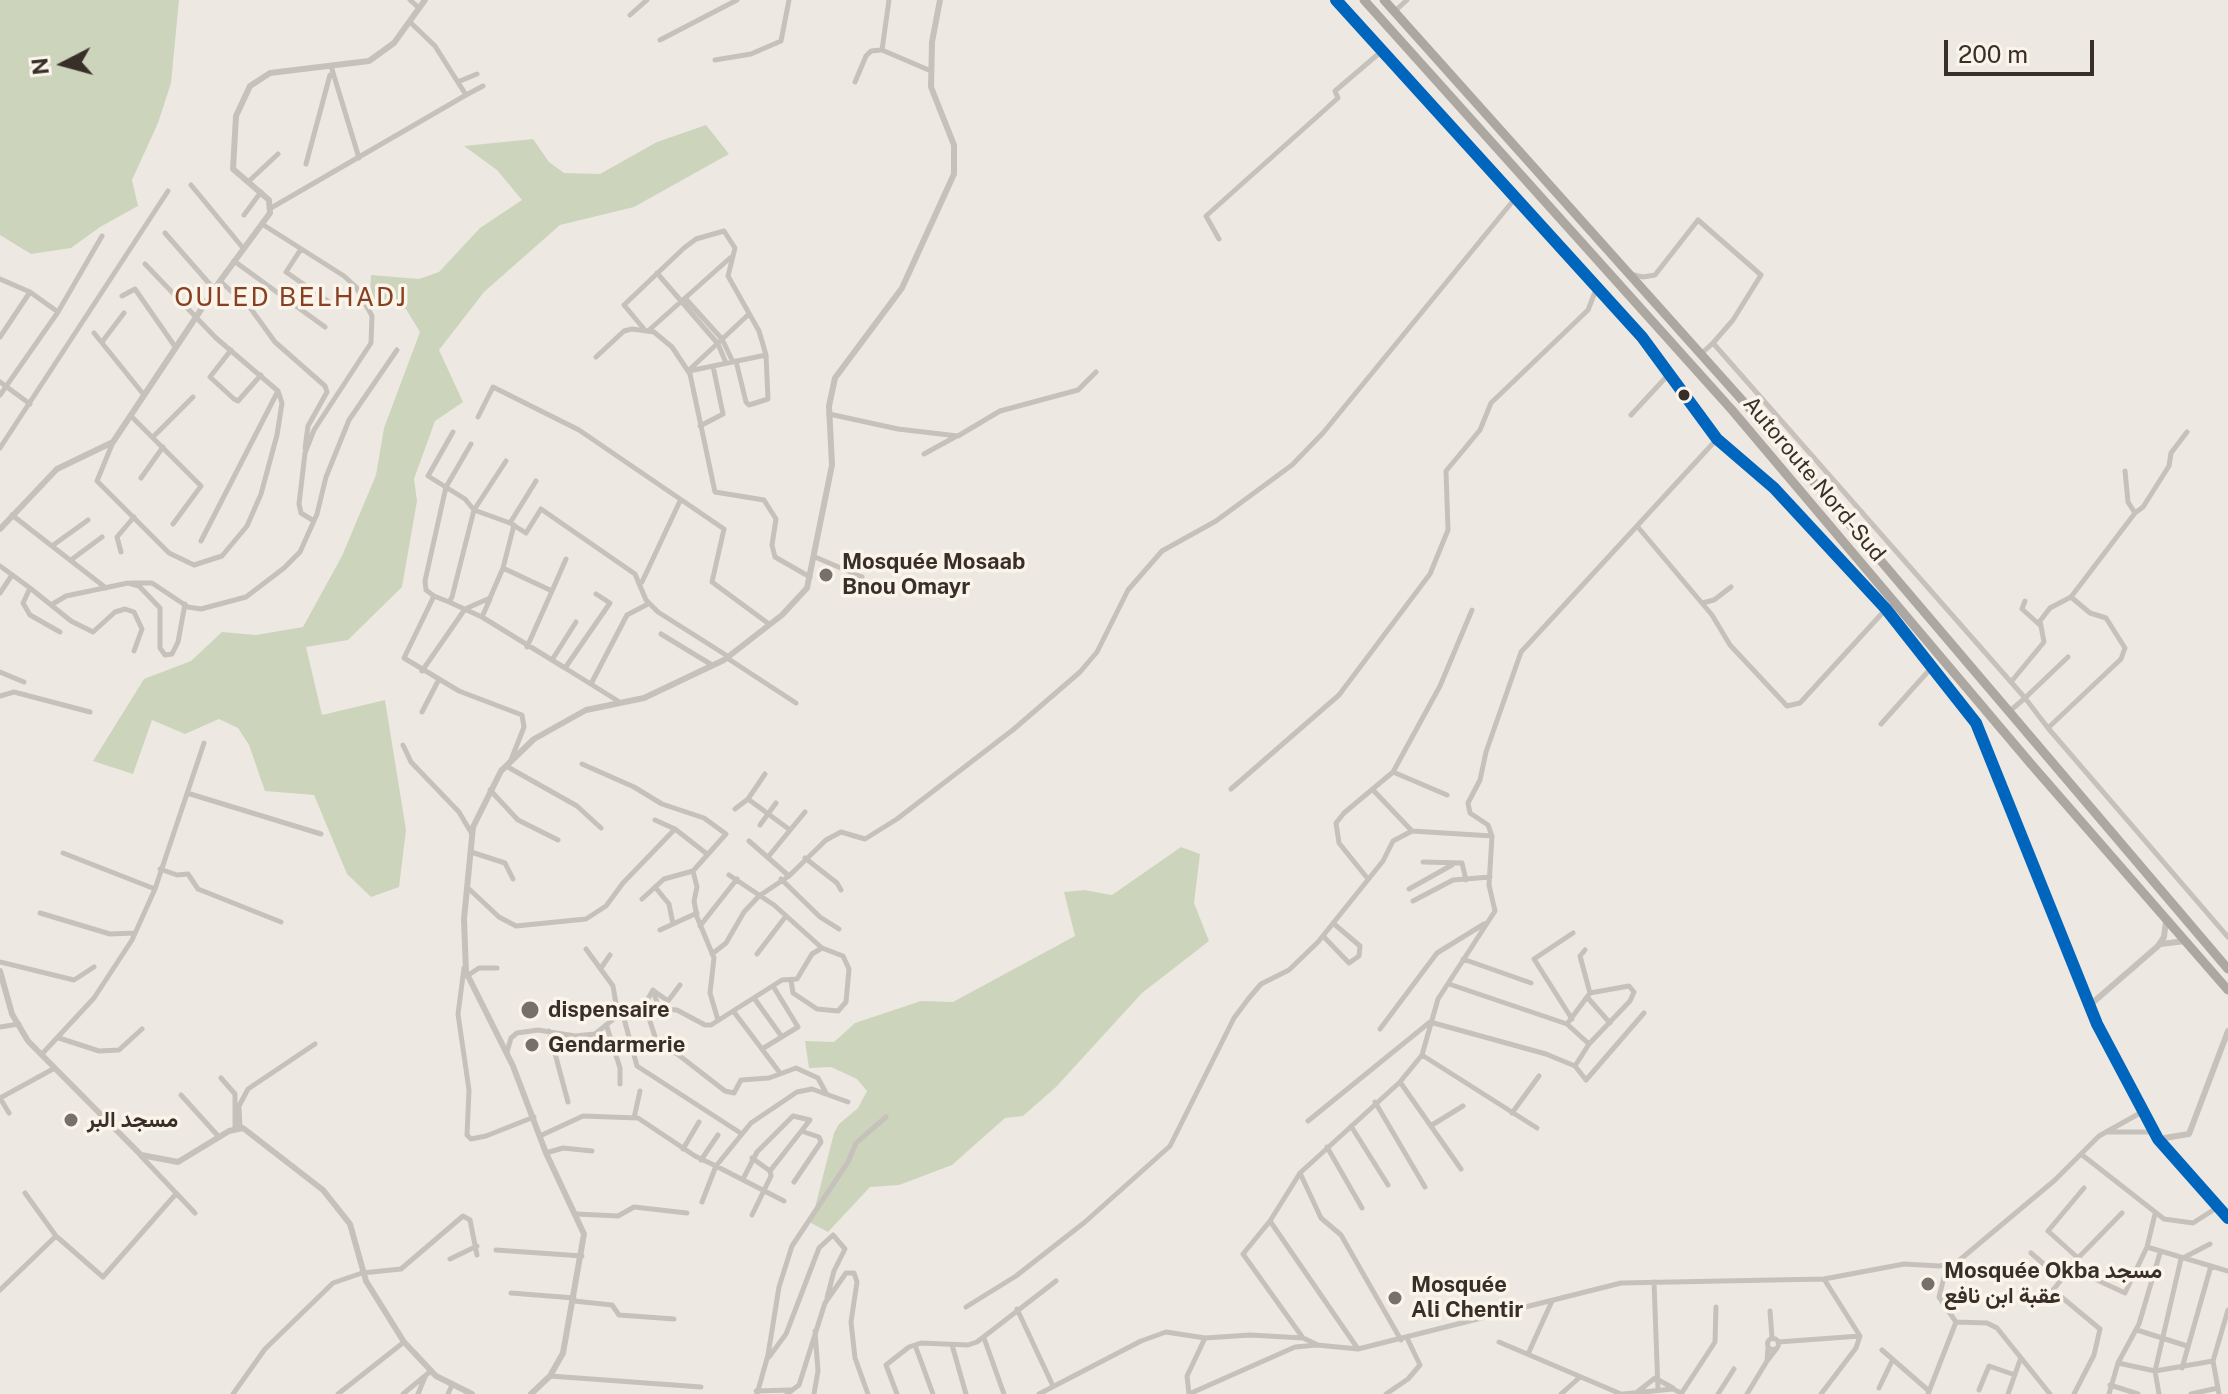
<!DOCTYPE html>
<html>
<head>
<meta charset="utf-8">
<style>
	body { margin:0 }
	#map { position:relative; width:2228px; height:1394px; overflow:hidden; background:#ede9e2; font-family:"Public Sans",sans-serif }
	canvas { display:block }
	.north { position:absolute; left:24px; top:24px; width:80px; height:80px; -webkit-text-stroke:6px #faf4ea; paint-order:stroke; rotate:264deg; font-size:22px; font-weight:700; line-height:32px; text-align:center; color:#382f29 }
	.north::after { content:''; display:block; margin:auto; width:28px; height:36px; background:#382f29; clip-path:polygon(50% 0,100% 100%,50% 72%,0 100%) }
	.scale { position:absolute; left:1944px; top:40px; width:150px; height:36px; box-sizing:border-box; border:4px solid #382f29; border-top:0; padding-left:10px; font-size:24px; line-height:28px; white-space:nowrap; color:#382f29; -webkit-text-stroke:6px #faf4ea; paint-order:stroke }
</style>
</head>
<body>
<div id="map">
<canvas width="2228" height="1394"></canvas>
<div class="north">N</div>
<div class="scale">200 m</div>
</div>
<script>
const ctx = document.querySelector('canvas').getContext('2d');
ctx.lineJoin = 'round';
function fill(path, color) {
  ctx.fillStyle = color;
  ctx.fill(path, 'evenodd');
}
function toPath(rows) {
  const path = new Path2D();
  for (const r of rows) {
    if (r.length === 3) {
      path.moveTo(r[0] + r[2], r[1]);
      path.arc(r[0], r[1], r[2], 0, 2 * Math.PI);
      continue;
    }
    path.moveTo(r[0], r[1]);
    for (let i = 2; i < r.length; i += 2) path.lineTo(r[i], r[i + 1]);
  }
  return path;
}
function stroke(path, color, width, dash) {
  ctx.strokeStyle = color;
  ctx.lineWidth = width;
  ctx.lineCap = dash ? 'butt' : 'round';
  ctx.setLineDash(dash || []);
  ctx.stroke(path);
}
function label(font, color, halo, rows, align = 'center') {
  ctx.font = font + ' "Public Sans",Vazirmatn,sans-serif';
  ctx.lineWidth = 7;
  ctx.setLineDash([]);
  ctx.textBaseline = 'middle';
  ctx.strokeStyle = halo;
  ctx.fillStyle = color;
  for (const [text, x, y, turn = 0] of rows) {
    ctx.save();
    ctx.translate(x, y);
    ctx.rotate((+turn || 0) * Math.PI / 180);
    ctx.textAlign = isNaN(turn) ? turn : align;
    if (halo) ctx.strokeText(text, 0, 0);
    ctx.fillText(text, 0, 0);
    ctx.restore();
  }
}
fill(toPath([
	[0,0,179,0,171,83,158,123,132,180,138,206,100,227,71,248,31,254,0,235],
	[706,125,729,154,634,207,560,225,484,292,439,350,463,402,435,421,414,479,417,501,402,587,348,640,306,647,322,715,385,700,406,830,399,887,371,897,347,874,314,795,265,791,249,745,238,728,219,719,185,734,152,720,133,774,93,761,144,679,191,661,222,632,256,635,303,627,342,556,376,475,384,428,420,332,406,309,370,297,371,275,419,279,439,272,480,228,522,200,497,170,464,146,533,139,549,162,564,173,600,174,657,142],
	[1181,847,1200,854,1194,903,1209,941,1142,993,1056,1087,1023,1116,1005,1118,952,1165,899,1185,870,1187,828,1232,811,1223,834,1133,839,1124,858,1108,867,1091,857,1079,831,1067,809,1068,805,1041,834,1042,855,1023,921,1001,953,1002,1075,936,1064,892,1084,890,1112,895]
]), '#cdd4bc');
stroke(toPath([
	[410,0,419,8],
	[889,0,882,50,931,71],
	[1395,11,1407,0],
	[630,15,647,0],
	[410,22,435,46,466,95,483,86],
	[660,40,737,0],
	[715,60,751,54,781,41,789,0],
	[331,66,359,158],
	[460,81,477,74],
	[855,82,866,56,871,51,881,50],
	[306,164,330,75],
	[248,182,278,154],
	[191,185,243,248],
	[271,208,466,95],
	[244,215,261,192],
	[262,224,344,276,356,287,372,316,371,343,314,430,305,453,299,504,301,513,314,521],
	[165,233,214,289],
	[1219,239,1206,216,1338,98,1335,91,1383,50],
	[301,249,286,272,332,304],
	[234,261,325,327],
	[657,273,718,344,726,363],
	[1630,274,1643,277,1655,275,1698,220,1761,275,1733,320,1713,343,2011,682,2044,642,2040,621,2050,608,2071,597,2090,613,2106,618,2125,648,2121,659,2048,728,2228,937],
	[0,279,30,292,0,337],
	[220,281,251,309,275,342,325,386,327,392,308,426,305,448],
	[30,292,58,312],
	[122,296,135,289,176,348],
	[685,298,722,339,733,362],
	[644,329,624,305,684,248,696,239,724,231,735,248,728,276,759,331,766,355,768,399,749,405,746,402,736,361],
	[648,331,730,258],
	[94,333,144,395],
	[102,342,124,313],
	[231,350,210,377,234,399,238,401,261,375],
	[1701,354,1713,343],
	[596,357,624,331,632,329,654,332,672,347,690,374,715,492,764,500,776,519,772,545,775,557,810,577],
	[688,371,749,314],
	[689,371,766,355],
	[0,382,30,404],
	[0,395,58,312,102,236],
	[829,414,898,429,958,436,1000,411,1078,390,1096,372],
	[1631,415,1668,375],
	[131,416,201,486,173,524],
	[478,417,493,387,579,430,724,529,712,582,769,624],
	[700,426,723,414,713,366],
	[453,432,428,476,465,499,474,510,510,523,536,481],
	[153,437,193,397],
	[113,442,97,481,169,553,194,565,222,556,247,526,261,494,277,435,282,403,278,391,216,338,145,264],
	[0,448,168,191],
	[924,454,955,437],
	[506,461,474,510,452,597,449,602,434,596,404,658,459,691,522,715,524,727,511,760],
	[2125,471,2128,502,2135,513],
	[141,478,163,447],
	[12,515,106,588],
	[510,523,526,533,541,509,635,574,646,600,658,612,729,657],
	[1637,526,1712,615,1730,645,1787,706,1800,703,1886,609],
	[201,541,278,391],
	[52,546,88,520],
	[121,552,117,537,134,517],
	[815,557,862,577],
	[71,560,102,537],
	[0,566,30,588,23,603,30,615,60,632],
	[503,568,514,525],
	[642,582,680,501],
	[132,583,152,583,188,607,201,609,246,597,284,568,300,552,317,514,326,477,349,420,397,350],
	[30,588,71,621,93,632,115,612,125,609,134,612,142,629,134,651],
	[552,591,566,559],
	[0,593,12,575],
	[596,594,610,603,565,668,618,701],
	[434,596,426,590,425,581,446,487,471,444],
	[2071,597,2135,513,2143,507,2169,466,2171,453,2187,432],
	[2025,601,2022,609,2041,626],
	[449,602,482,617,490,599],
	[1702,603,1714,600,1731,587],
	[51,605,66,596,128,583,139,586,160,608,160,648,165,655,172,654,178,642,185,604],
	[482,617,552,660],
	[661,634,712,665],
	[727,658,796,703],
	[565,668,552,660,576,622],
	[422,671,465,609,490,598,503,568,552,591,527,647],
	[0,672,24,682],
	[592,682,627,615,648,604],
	[0,696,14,692,90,712],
	[2010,711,2025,698,2011,682],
	[422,712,438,681],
	[1881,724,1932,667],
	[2048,728,2025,698,2068,657],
	[403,745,411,762,459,812,472,834],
	[582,764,634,787,662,804,704,818,726,834,693,871,664,879,642,899],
	[506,766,577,806,601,828],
	[1393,772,1447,795],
	[1231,789,1339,695,1430,574,1448,530,1446,471,1480,430,1491,403,1588,310,1597,287],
	[490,790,518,820,558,840],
	[1374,791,1412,831],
	[187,793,321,834],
	[748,799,790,830],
	[735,809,748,799,765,774],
	[655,820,675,829,707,854],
	[760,825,776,803],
	[749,841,789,876],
	[471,852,505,863,513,879],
	[63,853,155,889],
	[768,857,805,812],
	[805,858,837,883,841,890],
	[1423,862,1462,863,1466,880],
	[160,869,177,875,188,874,198,889,281,922],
	[693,871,697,887,694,901,697,917,714,958,710,993,718,1020],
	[729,875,774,905,822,948,843,956,849,969,846,1002,838,1011,817,1009,793,993,791,980],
	[781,879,820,917,839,929],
	[1368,879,1339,843,1336,823,1344,813,1393,772,1440,686,1472,610],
	[655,887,669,904,673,924],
	[468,888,499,917,516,926,586,919,606,906,623,883,675,829],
	[1409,889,1452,865],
	[1413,901,1453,880,1490,877],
	[40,913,110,934,134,933],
	[700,926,737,879],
	[660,930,697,913],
	[1323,936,1349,963,1359,956,1360,946,1333,923],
	[586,949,613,986,616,1004,610,1019],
	[712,954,726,943,744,912,759,896,789,876,826,840,841,832,865,839,897,819,1014,729,1080,672,1097,652,1128,590,1162,551,1216,521,1292,465,1323,433,1517,196],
	[757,954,786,916],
	[1463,959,1531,983],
	[0,962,74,980,94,967],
	[464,968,458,1014,469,1090,467,1135,471,1139,486,1136,534,1117],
	[601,968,610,955],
	[467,976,479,968,497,968],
	[1449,984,1567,1024,1590,993,1580,956,1585,950],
	[654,991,668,1001,680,985],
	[1587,997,1610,1023],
	[754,998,782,1037],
	[641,1011,653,990,659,1009],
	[647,1012,660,1052,676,1053,725,1091,734,1093,741,1080,769,1078,796,1068,818,1078,826,1093],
	[734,1012,780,1073],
	[623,1015,637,1066,742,1134],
	[1572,1019,1534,959,1573,933],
	[0,1027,19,1024],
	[607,1027,620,1068,620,1084],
	[1380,1029,1437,953,1484,924],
	[549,1031,568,1102],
	[59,1038,99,1051,119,1050,142,1029],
	[1589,1044,1630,1001,1634,992,1629,986,1590,993],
	[762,1049,798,1027,773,986],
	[507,1052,511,1038,517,1033,538,1030,575,1036,595,1034,616,1017,661,1009,677,1010,705,1025,711,1025,782,980,797,979,812,954,822,948],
	[42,1054,94,998,132,940,155,889,204,743],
	[1422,1055,1537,1128],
	[1575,1066,1586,1080,1644,1013],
	[221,1078,235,1094,235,1128],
	[1400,1082,1461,1169],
	[181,1095,219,1137],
	[1375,1102,1425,1187],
	[9,1113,0,1098,53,1069],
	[1512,1113,1539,1076],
	[634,1118,640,1091],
	[1308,1121,1430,1022,1546,1054,1575,1066,1589,1044,1567,1024],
	[1432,1125,1463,1106],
	[1351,1126,1388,1185],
	[240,1128,239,1106,248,1089,315,1044],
	[2106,1132,2153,1132],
	[542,1135,583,1116,638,1118,695,1156,716,1166,751,1123,797,1092,812,1089,848,1102],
	[1327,1147,1362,1208],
	[683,1149,699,1122],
	[546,1153,563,1148,592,1151],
	[2081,1154,2164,1219,2193,1223,2218,1207],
	[141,1156,195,1213],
	[752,1158,770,1171],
	[701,1160,718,1135],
	[1300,1173,1321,1218,1341,1235,1401,1340],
	[743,1179,757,1152,793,1116,810,1120,770,1171,771,1176,752,1215],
	[794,1182,821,1142,819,1137,804,1132],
	[2084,1188,2048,1231,2078,1258,2122,1213],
	[25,1193,56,1236,103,1277,175,1195],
	[702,1202,716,1166,784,1201],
	[576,1214,618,1216,634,1207,687,1213],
	[1270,1221,1358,1349],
	[2147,1247,2155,1214],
	[496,1250,582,1256],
	[2031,1253,2060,1278],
	[450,1259,477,1246],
	[1947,1266,1939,1297,1956,1322],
	[1654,1282,1658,1390],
	[0,1290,56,1236],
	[511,1293,574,1298],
	[574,1301,612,1305,619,1315,674,1319],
	[966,1307,1016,1276,1085,1222,1170,1146,1234,1018,1249,998,1261,984,1289,970,1318,942,1383,861,1393,841,1412,831,1492,836],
	[1017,1309,1053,1386],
	[1770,1311,1772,1338],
	[1956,1322,1987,1323,1997,1328,2050,1394],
	[2137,1330,2187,1346],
	[984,1338,1004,1394],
	[1303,1338,1250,1335,1205,1338,1187,1376,1189,1394,1295,1347,1317,1345,1358,1349,1621,1283,1824,1279,1904,1264,1939,1266,1956,1263,2055,1180,2099,1136,2142,1112],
	[1773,1344,5.5],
	[1499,1342,1621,1394],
	[1778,1342,1860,1336],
	[1316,1344,1303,1338,1243,1254,1270,1221,1300,1173,1400,1082,1422,1055,1438,999,1495,911,1489,885,1492,836,1488,825,1470,813,1468,803,1480,780,1486,752,1521,652,1717,439],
	[915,1345,933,1394],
	[952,1345,966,1394],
	[1768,1347,1767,1361,1777,1348],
	[1882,1350,1929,1391],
	[1528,1354,1552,1301],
	[769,1357,786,1334,819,1248,833,1235,845,1249,834,1271,827,1298],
	[2118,1363,2155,1371,2213,1361],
	[2182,1368,2211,1266],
	[550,1376,701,1387],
	[2110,1385,2138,1394],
	[1879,1388,1892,1361],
	[1979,1390,1989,1366,2015,1375],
	[756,1391,791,1390],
	[1636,1393,1655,1378,1673,1388],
	[233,1394,265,1349,333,1283,362,1273,401,1269,463,1216,470,1220,477,1255],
	[338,1394,404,1342],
	[403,1394,431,1371],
	[418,1394,425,1377],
	[448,1394,452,1385],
	[757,1394,768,1355,779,1287,792,1246,848,1162,856,1143,886,1117],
	[787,1394,799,1385,825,1303,846,1273,854,1273,857,1282,851,1322,855,1358,868,1394],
	[814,1394,818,1371,815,1331],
	[897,1394,886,1365,909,1347,921,1343,968,1345,977,1342,1056,1281],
	[1039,1394,1141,1341,1166,1332,1205,1338],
	[1386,1394,1408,1379,1420,1365,1407,1338],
	[1561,1394,1580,1377],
	[1623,1394,1673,1389,1681,1393],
	[1681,1394,1715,1342,1716,1307],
	[1718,1394,1734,1369],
	[1747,1394,1767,1361],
	[1821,1394,1856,1348,1860,1336,1824,1279],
	[1928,1394,1956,1322],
	[2008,1394,2020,1360],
	[2074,1394,2094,1355,2100,1329,2053,1290,2075,1263,2095,1279,2125,1293,2147,1247,2228,1271],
	[2109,1394,2118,1363,2139,1324,2160,1253],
	[2159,1394,2155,1371,2181,1259,2210,1244],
	[2191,1394,2218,1388],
	[2219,1394,2213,1361,2228,1310]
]), '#c7c1bb', 5);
stroke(toPath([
	[1336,0,1642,337,1717,439,1774,488,1886,609,1976,723,2097,1024,2158,1139,2228,1218],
	[0,529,57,469,113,442,220,281,270,213,269,200,233,169,236,116,250,86,270,73,369,61,394,43,425,0],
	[2161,944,2185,941],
	[0,971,12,1014,28,1041,141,1155,178,1162,229,1131,243,1128,323,1190,350,1224,366,1281,404,1342,436,1376,472,1394],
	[2090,1005,2158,946,2164,937,2166,921],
	[2158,1139,2189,1134,2228,1031],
	[531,1394,550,1376,563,1353,584,1234,546,1153,513,1066,466,972,464,919,473,827,501,771,534,739,586,710,644,698,724,660,782,615,807,588,832,465,829,406,835,378,902,288,954,174,954,145,931,87,932,42,940,0]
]), '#c7c1bb', 6);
stroke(toPath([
	[1364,0,1732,410,2031,764,2228,990],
	[1384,0,1784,447,2228,969]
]), '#aca8a1', 9);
stroke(toPath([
	[1336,0,1642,337,1717,439,1774,488,1886,609,1976,723,2097,1024,2158,1139,2228,1218]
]), '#0065bd', 12);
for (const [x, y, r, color] of [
	[1684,395,7,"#382f29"],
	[826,575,8,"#77706a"],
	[530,1010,10,"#77706a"],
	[532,1045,8,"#77706a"],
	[71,1120,8,"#77706a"],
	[1928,1284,8,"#77706a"],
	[1395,1298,8,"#77706a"]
]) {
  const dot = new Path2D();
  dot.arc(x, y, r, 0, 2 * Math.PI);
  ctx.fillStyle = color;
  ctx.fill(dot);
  stroke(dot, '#faf4ea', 3);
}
label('22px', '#382f29', '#faf4ea', [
	["Autoroute Nord-Sud",1814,479,50]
]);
label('bold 22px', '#382f29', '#faf4ea', [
	["Mosquée Mosaab",842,562],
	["Bnou Omayr",842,587],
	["dispensaire",548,1010],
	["Gendarmerie",548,1045],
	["مسجد البر",87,1120],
	["Mosquée Okba مسجد",1944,1271],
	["عقبة ابن نافع",1944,1296],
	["Mosquée",1411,1285],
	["Ali Chentir",1411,1310]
], 'left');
ctx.letterSpacing = '2px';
label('26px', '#874122', '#faf4ea', [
	["OULED BELHADJ",291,298]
]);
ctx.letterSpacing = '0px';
</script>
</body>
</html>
